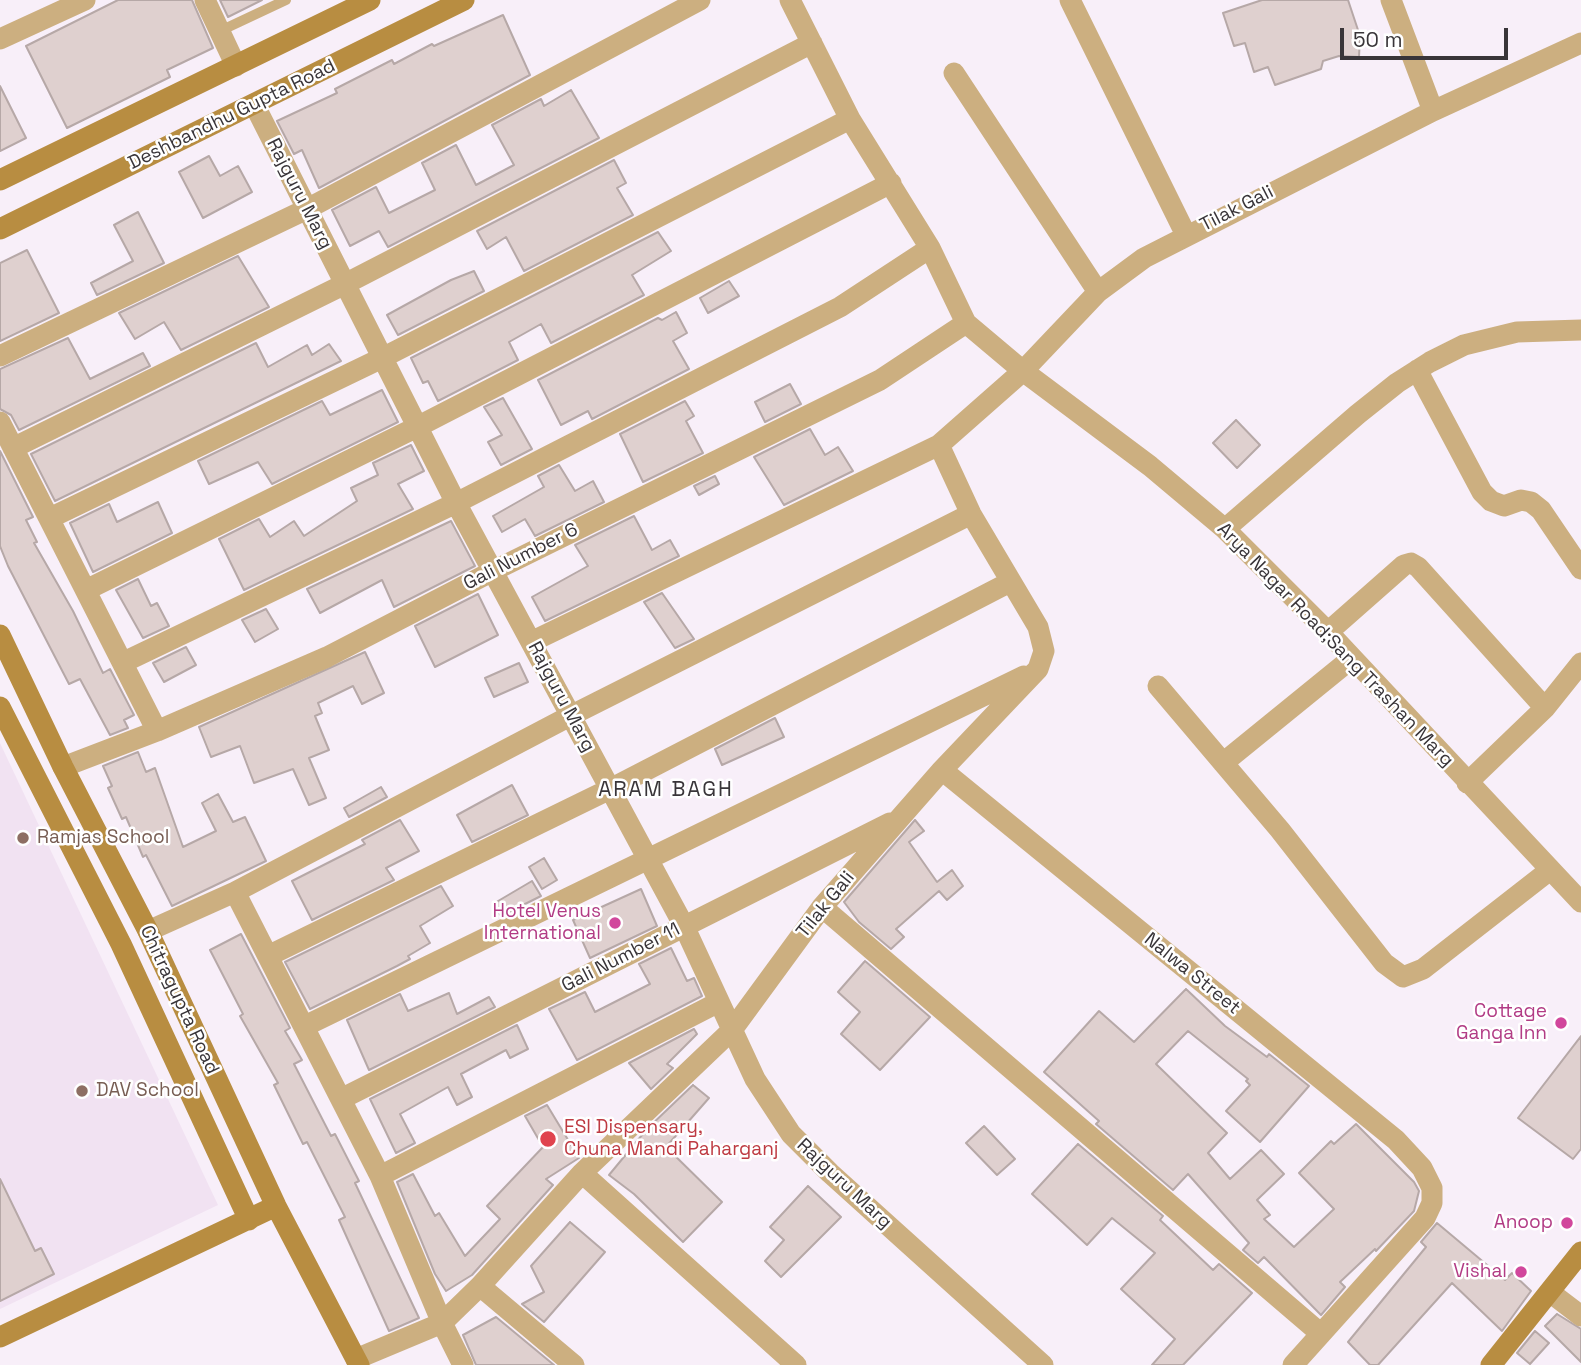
<!DOCTYPE html>
<html>
<head>
<meta charset="utf-8">
<style>
	body { margin:0 }
	#map { position:relative; width:1581px; height:1365px; overflow:hidden; background:#f8eff9; font-family:"Space Grotesk",sans-serif }
	canvas { display:block }
	.scale { position:absolute; left:1340px; top:28px; width:168px; height:32px; box-sizing:border-box; border:4px solid #393539; border-top:0; padding-left:9px; font-size:21px; line-height:24px; white-space:nowrap; color:#393539; -webkit-text-stroke:5px #fff; paint-order:stroke }
</style>
</head>
<body>
<div id="map">
<canvas width="1581" height="1365"></canvas>
<div class="scale">50 m</div>
</div>
<script>
const ctx = document.querySelector('canvas').getContext('2d');
ctx.lineJoin = 'round';
function fill(path, color) {
  ctx.fillStyle = color;
  ctx.fill(path, 'evenodd');
}
function toPath(rows) {
  const path = new Path2D();
  for (const r of rows) {
    path.moveTo(r[0], r[1]);
    for (let i = 2; i < r.length; i += 2) path.lineTo(r[i], r[i + 1]);
  }
  return path;
}
function stroke(path, color, width, dash) {
  ctx.strokeStyle = color;
  ctx.lineWidth = width;
  ctx.lineCap = dash ? 'butt' : 'round';
  ctx.setLineDash(dash || []);
  ctx.stroke(path);
}
function label(font, color, halo, rows, align = 'center') {
  ctx.font = font + ' "Space Grotesk",sans-serif';
  ctx.lineWidth = 5;
  ctx.setLineDash([]);
  ctx.textBaseline = 'middle';
  ctx.strokeStyle = halo;
  ctx.fillStyle = color;
  for (const [text, x, y, turn = 0] of rows) {
    ctx.save();
    ctx.translate(x, y);
    ctx.rotate((+turn || 0) * Math.PI / 180);
    ctx.textAlign = isNaN(turn) ? turn : align;
    if (halo) ctx.strokeText(text, 0, 0);
    ctx.fillText(text, 0, 0);
    ctx.restore();
  }
}
fill(toPath([
	[0,743,218,1205,0,1309]
]), '#f1e2f2');
const building = toPath([
	[118,0,192,0,213,48,167,70,170,77,67,128,26,46,118,0],
	[220,0,262,0,228,17,220,0],
	[1262,0,1348,0,1360,36,1359,57,1339,56,1323,61,1321,69,1275,85,1268,67,1254,72,1245,43,1234,46,1223,13,1262,0],
	[503,15,530,75,319,188,302,150,294,154,277,121,337,93,335,89,392,60,394,64,432,44,434,46,503,15],
	[0,86,26,138,0,151,0,86],
	[571,90,599,138,388,247,379,231,350,246,332,210,376,187,389,213,435,190,422,163,456,145,476,185,514,165,492,125,541,99,544,106,571,90],
	[209,156,220,176,238,166,252,192,203,218,179,172,209,156],
	[614,160,626,183,617,188,633,215,524,271,506,237,487,249,477,231,614,160],
	[138,212,164,263,97,295,91,283,133,261,114,225,138,212],
	[658,232,671,251,632,275,644,295,551,343,541,324,509,342,518,360,438,401,428,381,423,383,411,358,658,232],
	[27,250,59,313,0,341,0,263,27,250],
	[238,256,269,307,181,350,164,322,135,339,119,313,238,256],
	[474,271,484,291,398,335,387,315,451,280,474,271],
	[729,281,739,296,708,313,700,298,729,281],
	[676,312,687,333,673,341,689,369,592,419,588,411,561,425,538,380,658,318,662,320,676,312],
	[68,338,90,379,143,353,150,366,19,430,11,415,0,409,0,369,68,338],
	[256,343,268,367,307,345,312,355,329,344,341,361,55,501,31,454,256,343],
	[790,384,801,404,765,422,755,402,790,384],
	[382,390,398,422,272,484,258,462,209,484,198,461,322,401,330,415,382,390],
	[503,398,532,449,501,465,488,442,502,435,484,407,503,398],
	[685,401,694,416,686,421,703,453,643,482,620,434,685,401],
	[1236,420,1260,445,1237,468,1213,443,1236,420],
	[810,429,825,455,838,447,853,471,784,505,754,457,810,429],
	[411,445,424,471,398,484,413,509,244,590,219,539,259,519,270,537,294,521,304,536,357,501,351,488,378,475,373,463,411,445],
	[0,451,33,517,26,520,37,542,34,543,73,611,103,673,110,669,134,715,124,720,128,728,110,735,80,679,69,684,8,566,0,546,0,451],
	[559,465,575,491,593,481,604,502,535,536,525,519,502,532,493,516,544,487,538,476,559,465],
	[715,476,719,484,699,495,694,486,715,476],
	[158,502,172,533,93,572,70,523,109,504,117,522,158,502],
	[634,516,652,550,670,540,679,556,545,621,532,597,588,566,575,545,634,516],
	[451,521,475,566,394,607,382,580,320,613,307,589,451,521],
	[138,579,151,606,157,603,169,626,143,638,116,590,138,579],
	[662,593,694,639,675,648,644,602,662,593],
	[478,594,498,635,435,667,415,626,478,594],
	[266,609,278,629,255,642,242,620,266,609],
	[186,647,196,665,164,682,153,663,186,647],
	[365,652,384,693,362,704,353,686,318,703,322,713,315,716,329,750,309,758,326,798,309,805,293,769,254,783,240,746,211,757,199,727,365,652],
	[519,663,528,682,494,697,485,678,519,663],
	[775,718,784,737,722,765,715,749,775,718],
	[138,752,146,772,155,768,183,847,216,831,202,803,218,794,233,822,245,817,266,861,172,906,146,855,143,857,126,817,122,819,108,788,112,786,103,766,138,752],
	[512,785,528,815,472,842,457,815,512,785],
	[381,787,387,797,349,817,344,808,381,787],
	[400,820,419,851,386,868,394,880,312,920,292,881,365,844,362,840,400,820],
	[915,820,924,831,909,842,937,882,952,870,963,886,947,900,939,891,896,929,904,937,891,949,859,922,844,902,915,820],
	[544,858,557,880,542,889,529,867,544,858],
	[532,881,541,896,501,916,493,904,532,881],
	[441,886,453,906,420,926,430,943,408,956,410,959,397,966,310,1009,285,962,441,886],
	[641,889,657,926,590,958,573,920,641,889],
	[241,934,290,1028,285,1031,302,1060,294,1064,331,1136,335,1134,359,1181,355,1183,419,1318,389,1331,339,1220,345,1217,307,1142,303,1144,274,1085,278,1083,240,1016,243,1014,210,950,241,934],
	[671,948,687,981,694,978,702,996,577,1060,549,1009,585,992,595,1012,650,984,639,964,671,948],
	[865,961,930,1017,880,1070,841,1034,860,1012,838,992,865,961],
	[1186,989,1225,1026,1267,1057,1269,1054,1309,1086,1260,1142,1226,1111,1250,1085,1246,1081,1248,1079,1188,1031,1156,1064,1227,1133,1208,1153,1230,1179,1261,1150,1284,1174,1257,1200,1270,1215,1264,1219,1294,1247,1334,1209,1299,1173,1331,1141,1334,1144,1356,1124,1414,1182,1419,1191,1414,1211,1376,1251,1375,1249,1340,1282,1345,1287,1321,1315,1264,1257,1258,1263,1243,1250,1249,1243,1188,1174,1173,1190,1096,1124,1099,1121,1044,1072,1099,1011,1134,1042,1186,989],
	[449,993,457,1014,489,997,495,1007,369,1070,347,1020,400,994,408,1011,449,993],
	[517,1025,528,1049,510,1058,506,1050,461,1074,472,1097,457,1105,448,1087,400,1114,415,1143,396,1153,370,1099,517,1025],
	[694,1029,697,1034,667,1064,673,1068,651,1089,629,1063,694,1029],
	[1581,1036,1581,1149,1573,1159,1518,1118,1581,1036],
	[693,1085,709,1098,666,1147,722,1202,683,1242,634,1194,609,1175,647,1129,693,1085],
	[547,1105,579,1158,546,1179,553,1185,472,1275,446,1291,435,1274,397,1182,413,1174,435,1216,439,1213,465,1256,500,1219,487,1206,543,1147,525,1116,547,1105],
	[984,1126,1015,1159,997,1175,966,1143,984,1126],
	[1078,1144,1163,1216,1160,1220,1213,1270,1219,1264,1252,1293,1183,1365,1152,1365,1175,1339,1121,1289,1155,1253,1112,1218,1087,1245,1032,1194,1078,1144],
	[0,1179,35,1251,41,1248,54,1274,0,1301,0,1179],
	[808,1186,841,1217,781,1277,765,1261,784,1240,770,1227,808,1186],
	[570,1222,605,1252,544,1322,522,1304,544,1292,531,1266,570,1222],
	[1437,1223,1505,1280,1512,1273,1531,1291,1502,1331,1452,1283,1378,1365,1370,1365,1348,1342,1426,1247,1421,1242,1437,1223],
	[1557,1314,1581,1329,1581,1362,1545,1326,1557,1314],
	[496,1317,554,1365,476,1365,463,1335,496,1317],
	[1535,1331,1549,1343,1530,1364,1517,1353,1535,1331]
]);
fill(building, '#dfd0cf');
stroke(building, '#b6a8a7', 2);
stroke(toPath([
	[220,31,286,0]
]), '#ccaf80', 10);
stroke(toPath([
	[205,0,236,66],
	[790,0,850,119,930,248,966,323,1023,371,1150,466,1225,529,1328,632,1581,902],
	[1070,0,1186,235],
	[1391,0,1433,111],
	[0,39,85,0],
	[954,73,1098,292],
	[254,104,456,503,684,926,755,1079,791,1134,830,1173,1043,1365],
	[0,356,307,209,700,0],
	[1417,370,1482,492,1491,501,1504,506,1521,500,1531,502,1541,510,1581,569],
	[0,422,157,731],
	[13,448,345,284,812,43],
	[50,518,382,358,850,119],
	[1225,529,1358,414,1397,383,1430,362,1464,345,1517,332,1581,330],
	[86,590,417,427,891,183],
	[1328,632,1404,565,1411,563,1418,567,1545,708],
	[531,642,939,445,1023,371,1098,292,1144,258,1433,111,1581,43],
	[124,662,456,503,840,307,930,248],
	[1158,686,1280,830,1384,963,1403,977,1423,969,1550,870],
	[1223,763,1351,659],
	[63,767,157,731,327,657,493,571,880,380,966,323],
	[942,770,1396,1140,1422,1168,1432,1188,1432,1203,1425,1218,1293,1365],
	[1467,783,1545,708,1581,663],
	[235,892,380,1176,442,1323,463,1365],
	[822,907,1320,1333],
	[148,931,235,892,570,716,971,514],
	[270,955,610,789,1010,582],
	[305,1026,1024,676],
	[341,1099,890,823],
	[582,1173,796,1365],
	[380,1176,719,1002],
	[480,1286,574,1365],
	[1551,1293,1581,1316],
	[356,1359,442,1323,480,1286,582,1173,732,1030,822,907,942,770,1038,669,1044,651,1038,627,971,514,939,445]
]), '#ccaf80', 21);
stroke(toPath([
	[0,180,370,0],
	[0,229,464,0],
	[0,635,63,767,148,931,276,1206,359,1365],
	[0,707,121,944,249,1220],
	[0,1337,276,1206],
	[1491,1365,1581,1252]
]), '#b88d41', 21);
for (const [x, y, r, color] of [
	[23,838,7,"#8d6e63"],
	[615,923,7,"#d1479c"],
	[1561,1023,7,"#d1479c"],
	[82,1091,7,"#8d6e63"],
	[548,1139,9,"#e0444e"],
	[1567,1223,7,"#d1479c"],
	[1521,1272,7,"#d1479c"]
]) {
  const dot = new Path2D();
  dot.arc(x, y, r, 0, 2 * Math.PI);
  ctx.fillStyle = color;
  ctx.fill(dot);
  stroke(dot, '#fff', 2.5);
}
label('19px', '#393539', '#fff', [
	["Deshbandhu Gupta Road",232,115,-26],
	["Rajguru Marg",299,194,63],
	["Tilak Gali",1237,209,-27],
	["Gali Number 6",521,557,-27],
	["Arya Nagar Road;Sang Trashan Marg",1335,645,46],
	["Rajguru Marg",561,697,62],
	["Tilak Gali",826,905,-51],
	["Gali Number 11",621,958,-27],
	["Nalwa Street",1192,974,39],
	["Chitragupta Road",179,1000,65],
	["Rajguru Marg",844,1184,43]
]);
label('19px', '#785e54', '#fff', [
	["Ramjas School",37,838],
	["DAV School",96,1091]
], 'left');
label('19px', '#b23c85', '#fff', [
	["Hotel Venus",601,912],
	["International",601,934],
	["Cottage",1547,1012],
	["Ganga Inn",1547,1034],
	["Anoop",1553,1223],
	["Vishal",1507,1272]
], 'right');
label('19px', '#be3a42', '#fff', [
	["ESI Dispensary,",564,1128],
	["Chuna Mandi Paharganj",564,1150]
], 'left');
ctx.letterSpacing = '2px';
label('21px', '#393539', '#fff', [
	["ARAM BAGH",666,790]
]);
ctx.letterSpacing = '0px';
</script>
</body>
</html>
